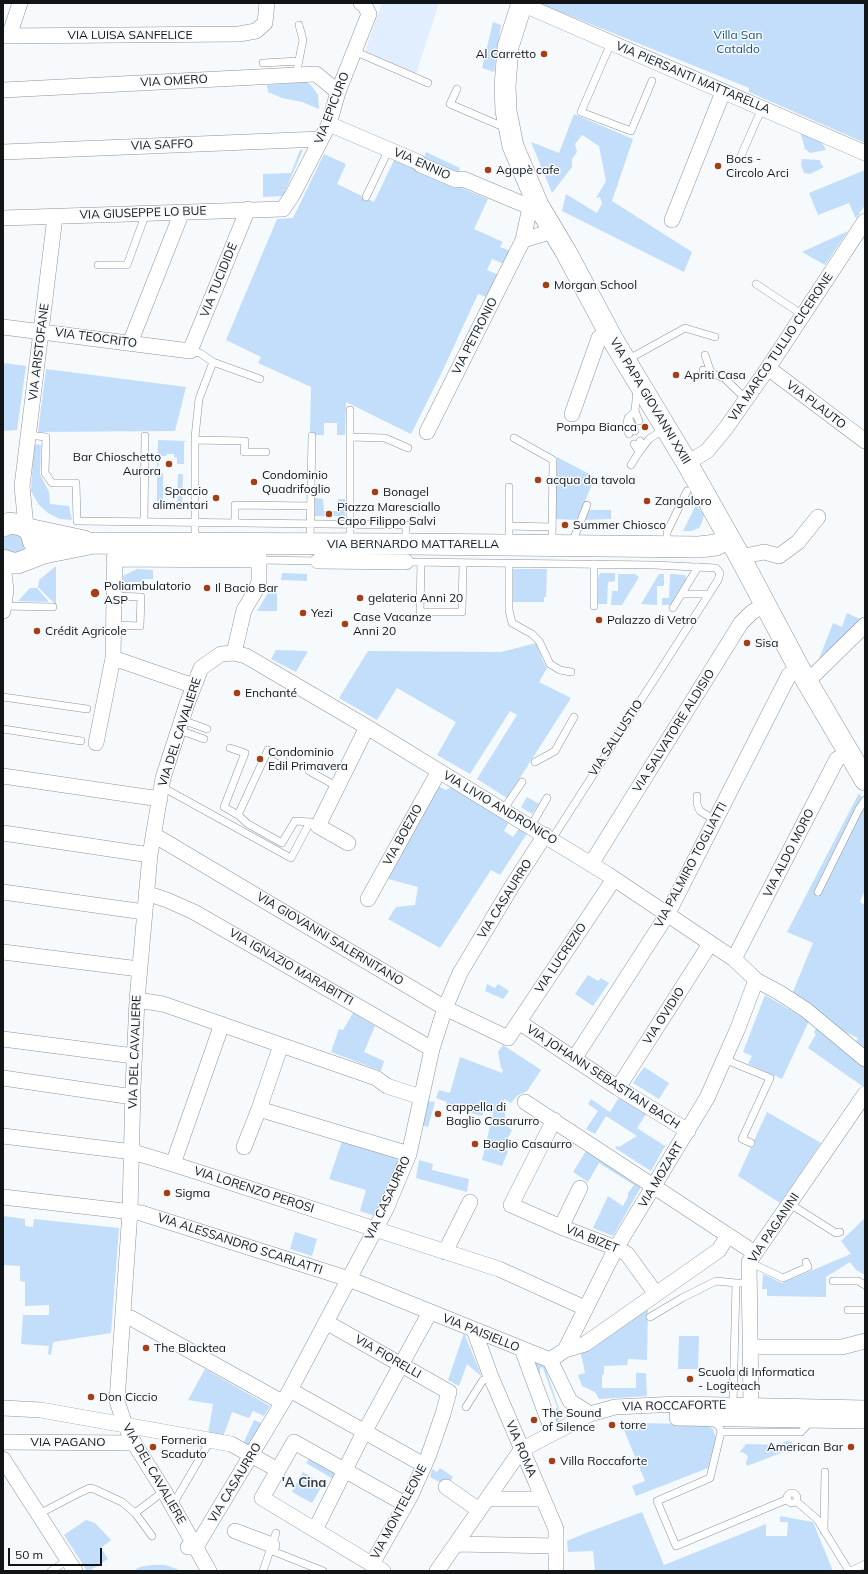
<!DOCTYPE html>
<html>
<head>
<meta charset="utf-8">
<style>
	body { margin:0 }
	#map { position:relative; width:868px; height:1574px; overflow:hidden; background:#f6fafd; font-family:Mulish,sans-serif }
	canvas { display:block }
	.frame { position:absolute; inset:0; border:4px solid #121518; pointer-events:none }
	.scale { position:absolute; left:8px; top:1548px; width:94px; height:18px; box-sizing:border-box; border:2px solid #121518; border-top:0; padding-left:5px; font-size:12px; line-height:14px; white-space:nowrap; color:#121518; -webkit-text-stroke:3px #f6fafd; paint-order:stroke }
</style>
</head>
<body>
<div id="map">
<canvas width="868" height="1574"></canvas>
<div class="frame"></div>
<div class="scale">50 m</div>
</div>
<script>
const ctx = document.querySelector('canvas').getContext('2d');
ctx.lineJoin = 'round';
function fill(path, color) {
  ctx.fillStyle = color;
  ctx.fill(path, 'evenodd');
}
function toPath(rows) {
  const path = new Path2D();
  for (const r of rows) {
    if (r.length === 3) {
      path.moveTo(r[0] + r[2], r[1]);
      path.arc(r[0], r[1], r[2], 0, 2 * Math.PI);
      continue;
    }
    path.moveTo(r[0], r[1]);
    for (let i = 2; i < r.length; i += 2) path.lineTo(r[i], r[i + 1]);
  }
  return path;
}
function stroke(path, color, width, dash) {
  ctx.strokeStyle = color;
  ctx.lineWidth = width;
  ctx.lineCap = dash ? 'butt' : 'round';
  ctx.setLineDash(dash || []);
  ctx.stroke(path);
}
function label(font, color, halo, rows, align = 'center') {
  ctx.font = font + ' Mulish,sans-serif';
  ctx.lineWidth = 3;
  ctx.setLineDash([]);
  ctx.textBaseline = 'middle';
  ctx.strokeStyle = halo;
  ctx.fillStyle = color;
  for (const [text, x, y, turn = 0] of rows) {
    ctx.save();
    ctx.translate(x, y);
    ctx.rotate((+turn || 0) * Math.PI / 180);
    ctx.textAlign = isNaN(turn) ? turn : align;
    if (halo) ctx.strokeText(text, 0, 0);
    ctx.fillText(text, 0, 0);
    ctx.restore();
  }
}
fill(toPath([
	[382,3,439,3,416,74,365,51]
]), '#e0eefd');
fill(toPath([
	[542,3,865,3,865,143,749,92,749,88,541,4],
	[493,22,501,25,494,72,482,68],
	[306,82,311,85,318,95,319,109,302,102,282,98,268,92,267,85],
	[574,114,633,139,612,201,692,252,684,272,562,211,566,194,597,213,602,203,600,197,596,198,606,181,599,146,582,135,575,144,577,152,572,159,572,167,552,193,531,142,559,153],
	[800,131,821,141,826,150,810,153,805,149],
	[300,150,303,150,283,196,263,197,263,174,291,173],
	[426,152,460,168,457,175,423,161],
	[324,154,346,164,337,184,374,202,394,160,488,199,474,229,503,242,500,247,511,251,504,264,492,259,487,270,499,275,489,298,478,294,442,372,411,434,346,402,345,435,337,435,337,423,324,423,324,435,310,435,311,387,258,363,261,357,226,340,277,219,293,218],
	[802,159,820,160,821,164,824,167,810,174,804,173,801,165],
	[865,170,865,205,856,219,849,203,818,215,809,193],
	[848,231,825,265,802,252],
	[3,363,26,366,17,430,3,431],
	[46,369,186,387,175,431,38,432],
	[158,440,187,441,184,442,184,464,177,464,177,458,174,457,174,454,167,454,166,456,159,456,159,466,157,467],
	[34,444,41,445,40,474,49,492,50,504,69,506,72,520,60,519,48,513,39,505,31,491],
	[557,457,595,477,577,520,556,519,556,511,555,511,555,469],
	[157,473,163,473,163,508,157,508],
	[178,474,183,474,182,509,177,508],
	[315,498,323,499,324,511,337,511,338,499,345,499,345,516,315,516],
	[696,505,704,515,702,522,699,528,691,531,683,531],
	[588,510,611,510,611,519,584,520],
	[20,532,26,545,22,552,15,555,5,550,3,547,3,538,5,535],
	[56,566,56,605,38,587,39,580],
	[137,569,153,570,153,579,142,579,142,582,123,582,123,576],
	[512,569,547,569,546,597,544,597,544,602,510,602],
	[282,573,307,574,307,581,281,580],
	[600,573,615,573,615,581,608,582,607,604,598,604,598,578],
	[618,574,635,574,639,577,622,605,611,605,612,591,618,591],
	[659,574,664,574,664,586,657,586,657,605,641,604],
	[670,574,685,575,687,581,673,605,662,605,662,598,669,598],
	[30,588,37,588,49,602,18,601],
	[271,588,277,588,277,611,257,611],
	[847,613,860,619,857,624,819,659,833,623,842,627],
	[536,643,543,661,547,668,539,682,571,698,507,798,477,779,517,715,510,711,470,774,437,755,456,722,397,688,377,720,339,698,368,651,501,652],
	[276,650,308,651,296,672,271,659],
	[438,786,446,790,451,787,509,822,504,831,513,837,520,827,528,832,500,875,491,870,440,948,388,919,396,907,415,905,418,887,388,879],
	[859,793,865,803,865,890,860,902,865,905,865,1055,854,1046,858,1038,847,1033,845,1039,792,994,813,943,787,932],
	[527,797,539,804,532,814,521,807],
	[588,975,598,981,601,978,609,983,593,1006,575,994],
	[487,984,495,988,498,984,509,991,503,999,485,991],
	[765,995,809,1021,782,1079,748,1064,752,1056,743,1052],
	[353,1013,375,1026,364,1052,384,1061,381,1071,331,1052,339,1029,343,1030],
	[816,1028,865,1063,865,1088,808,1048,816,1034,814,1033],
	[503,1045,541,1070,527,1091,517,1096,511,1103,504,1099,505,1115,504,1124,512,1130,503,1148,508,1151,502,1166,482,1160,493,1113,484,1111,482,1116,446,1106,447,1102,436,1098,439,1090,450,1093,460,1057,502,1073,503,1070,501,1068,498,1052],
	[644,1067,669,1083,659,1099,633,1083],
	[619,1097,646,1114,637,1128,665,1146,651,1171,615,1148,617,1146,619,1147,637,1136,606,1116,595,1134,586,1129,598,1111,588,1104,591,1099,610,1112],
	[425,1101,435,1102,428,1127,419,1124],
	[767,1112,821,1143,780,1203,738,1176],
	[342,1141,397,1158,397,1169,375,1216,360,1211,366,1190,329,1179],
	[586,1151,641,1187,613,1236,593,1228,608,1196,623,1206,628,1197,628,1193,634,1185,599,1163,588,1182,573,1172],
	[419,1160,433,1164,432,1170,469,1179,467,1192,416,1178],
	[3,1216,25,1219,25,1226,33,1227,34,1219,119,1228,111,1333,53,1342,51,1355,48,1354,49,1346,21,1344,23,1315,49,1315,49,1305,25,1306,25,1282,20,1281,20,1266,3,1265],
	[865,1218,865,1275,856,1270,850,1262,826,1277,826,1297,767,1296,767,1289,762,1289,763,1274,782,1283,851,1254,841,1241],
	[295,1232,317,1239,312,1256,290,1249],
	[643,1310,648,1310,647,1360,628,1359,627,1365,604,1366,604,1374,602,1375,602,1388,636,1388,636,1373,646,1373,647,1396,599,1399,595,1392,582,1386,578,1375,585,1373,580,1349],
	[464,1333,482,1377,467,1364,459,1386,448,1380],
	[679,1336,699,1336,698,1369,678,1369],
	[543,1361,559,1409,558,1413,561,1417,558,1421,552,1418,557,1407,543,1368,542,1367,540,1369,540,1374,535,1374,534,1364,536,1362],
	[205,1369,270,1406,264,1416,253,1411,249,1418,232,1412,223,1437,208,1434,213,1404,188,1400],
	[254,1420,261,1423,261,1424,250,1447,243,1444],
	[621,1423,704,1424,713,1429,716,1438,708,1468,636,1496,632,1486,645,1481],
	[788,1441,792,1442,794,1448,747,1466,746,1462,748,1457,746,1454,742,1452,739,1453,746,1444,781,1445,784,1442],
	[310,1457,339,1473,335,1480,306,1463],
	[440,1468,453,1477,447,1486,430,1477,432,1469,437,1472],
	[303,1472,323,1484,312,1503,292,1492],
	[642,1512,664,1565,766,1524,766,1536,787,1536,788,1522,780,1522,780,1516,813,1522,833,1571,595,1571,593,1551,568,1552,567,1541,586,1533],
	[86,1520,95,1523,111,1540,101,1548,108,1559,89,1571,87,1571,64,1535],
	[152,1565,165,1565,177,1569,180,1571,133,1571,140,1567]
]), '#c2defb');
const lane = toPath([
	[611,43,581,112,631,131,652,81],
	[354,51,428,83],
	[263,63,299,61],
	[296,75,303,40,299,25],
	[457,89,450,104,506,128],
	[740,158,762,108],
	[366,197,389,149],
	[98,265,127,265,146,213],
	[756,284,803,315],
	[190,351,200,353,213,362],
	[705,355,711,373],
	[627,360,685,328,715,337],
	[703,370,724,378,746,399],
	[635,411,637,389],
	[628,418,626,428,629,434],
	[635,431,628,418,635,411,639,421],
	[28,435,46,437,45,473,52,483,76,483,77,521,406,525,406,542],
	[350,437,385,438,408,448],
	[514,438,553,460,552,543],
	[195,440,245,441,244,452,266,452],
	[634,444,639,452,643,447,640,441],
	[643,447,649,439,664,429],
	[631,465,639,452],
	[144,521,145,436],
	[235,523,235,505,311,506],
	[509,526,552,527],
	[310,541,312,436],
	[350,542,350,410],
	[195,543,195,437,199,399,213,362,260,379],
	[509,543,509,487],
	[572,543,587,505],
	[667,544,667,532,687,491],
	[259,560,318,561],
	[406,560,406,562,654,565,716,568,720,573,718,580,552,839],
	[421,562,420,612,462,612,463,563],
	[509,564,509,610,512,623,532,634,539,641,550,664,560,670,571,672],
	[594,564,594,606],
	[682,594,708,594],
	[4,606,53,607],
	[673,608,698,567],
	[114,625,140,626,141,597,114,596],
	[3,697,87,709],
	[182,720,207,729],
	[3,729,81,741],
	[179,730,204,739],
	[230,748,245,753,224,807,238,815],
	[283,758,268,750,238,815,248,824,282,843,295,821,310,822],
	[535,762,555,751,574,717],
	[309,771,338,787],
	[162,787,291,858,310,822,318,826],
	[697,796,697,804,700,811,715,820],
	[503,810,522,782],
	[531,826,547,798],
	[818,892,859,809,865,800],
	[724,1059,770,1078,742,1139,751,1143],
	[790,1204,836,1233,840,1232],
	[749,1262,783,1278,808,1267,806,1262],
	[833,1281,858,1281,865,1285],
	[848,1310,865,1310],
	[650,1317,682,1298,716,1281,736,1283],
	[733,1405,736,1283,749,1283],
	[466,1407,483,1380,491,1377],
	[712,1422,719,1426,721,1432,710,1478,657,1501,676,1546,788,1499],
	[721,1432,801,1432,811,1421],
	[792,1498,5],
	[796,1501,817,1519,849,1571],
	[172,1506,210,1441],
	[135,1513,164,1491],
	[39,1514,79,1493,90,1488,94,1489,122,1502,135,1513,152,1536],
	[824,1531,825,1472],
	[270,1550,323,1571],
	[51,1571,68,1560],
	[263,1571,276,1533],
	[851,1571,865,1564]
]);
const street = toPath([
	[522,4,865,153],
	[3,36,239,34,256,31,265,23,267,3],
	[9,36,20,3],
	[3,90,316,74,338,92],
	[329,124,418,162,421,165,456,180,463,179,530,207,538,205],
	[3,152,321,139],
	[3,218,283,209,293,194,329,124,338,92,369,14,364,4,361,3],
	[672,220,723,92],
	[523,240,553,231],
	[3,327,190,351,248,209],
	[130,343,182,212],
	[768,368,865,441],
	[572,414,599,338,608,332],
	[427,432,523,240,530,207],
	[687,463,707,451,726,428,768,368,865,221],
	[26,527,22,486,55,217],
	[740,557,764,552,779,556,798,542,818,517],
	[114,559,259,560],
	[318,561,406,562],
	[3,565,6,590,3,611],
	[234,653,246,656,367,727,607,874,734,959,756,980,780,993,806,1010,865,1059],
	[113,658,194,686],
	[808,681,865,625],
	[96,743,113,658,115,543],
	[3,776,160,799],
	[3,833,150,855],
	[154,835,445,1008,508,1038,614,879],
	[348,843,318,826,367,727],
	[591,864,741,623,751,613,765,604],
	[3,892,144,912],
	[146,893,167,900,194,912,432,1049],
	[368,899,439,771],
	[3,952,139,969],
	[734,959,837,759,850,752],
	[137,1000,163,1004,376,1078,387,1086,421,1097],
	[519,1022,618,1088,688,1131],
	[3,1039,134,1056],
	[574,1059,667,915,789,675,799,668],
	[3,1078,133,1097],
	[618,1088,710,944],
	[525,1102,755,1253],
	[259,1109,409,1154],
	[554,1120,511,1205,561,1227,616,1248,627,1254,656,1294],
	[3,1136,133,1152,173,1164,499,1269,585,1308],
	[244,1147,259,1109,281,1045],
	[173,1164,222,1024],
	[3,1197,141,1213,349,1279,550,1360,570,1401,590,1414],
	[561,1227,580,1188],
	[445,1252,470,1202],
	[123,1317,131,1318,282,1402],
	[326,1322,449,1392,443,1414,428,1457,411,1495,372,1564],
	[474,1330,491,1377,556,1529,556,1571],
	[750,1347,842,1347,865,1341],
	[522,1349,553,1433],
	[565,1350,585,1344,719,1250,728,1235],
	[550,1360,565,1350,616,1248,707,1098,738,1028,756,980],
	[290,1390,424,1465],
	[678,1404,677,1418,865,1421],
	[751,1405,749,1262,865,1094],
	[3,1408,41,1410,231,1444,278,1470,262,1498,383,1571],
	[3,1442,134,1443],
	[3,1459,75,1571],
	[278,1470,294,1442,405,1504],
	[446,1487,479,1510],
	[487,1499,542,1499],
	[315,1530,360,1440,430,1312],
	[235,1531,272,1545],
	[456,1544,556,1546],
	[188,1547,196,1547,290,1390,386,1209,409,1154,432,1049,445,1008,460,973,512,886,545,835],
	[209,1571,164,1491,134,1443,125,1425,117,1401,130,1211,133,1088,137,1000,150,855,163,778,187,704,201,668,221,654,234,653,244,610,256,590,259,581,259,543],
	[437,1571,521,1450,590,1414,615,1407,678,1404,865,1408]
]);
const secondary = toPath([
	[522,3,508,47,505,86,506,111,513,146,538,205,566,252,613,340,687,463,740,557,799,668,865,780],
	[3,526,10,523,21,525,28,529,32,535,33,541],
	[28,529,84,541],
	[3,560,12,563,18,563,44,553,94,543,406,544,699,547,716,545,729,538]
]);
stroke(lane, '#8d949c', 8);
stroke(street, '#8d949c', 16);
stroke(secondary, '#8d949c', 22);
stroke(lane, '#fff', 7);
stroke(street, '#fff', 15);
stroke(secondary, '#fff', 21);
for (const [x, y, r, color] of [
	[544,54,4,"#a43e17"],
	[718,166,4,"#a43e17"],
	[488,170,4,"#a43e17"],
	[546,285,4,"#a43e17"],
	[676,375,4,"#a43e17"],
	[645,427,4,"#a43e17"],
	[169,464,4,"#a43e17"],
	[538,480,4,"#a43e17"],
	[254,482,4,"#a43e17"],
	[375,492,4,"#a43e17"],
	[216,498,4,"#a43e17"],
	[647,501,4,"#a43e17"],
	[329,514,4,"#a43e17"],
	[565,525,4,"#a43e17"],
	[207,588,4,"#a43e17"],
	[95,593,5,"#a43e17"],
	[360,598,4,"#a43e17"],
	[303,613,4,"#a43e17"],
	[599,620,4,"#a43e17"],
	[345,624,4,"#a43e17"],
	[37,631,4,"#a43e17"],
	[747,643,4,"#a43e17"],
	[237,693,4,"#a43e17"],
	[260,759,4,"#a43e17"],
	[438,1114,4,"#a43e17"],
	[475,1144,4,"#a43e17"],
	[167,1193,4,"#a43e17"],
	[146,1348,4,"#a43e17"],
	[690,1379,4,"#a43e17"],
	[91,1397,4,"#a43e17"],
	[534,1420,4,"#a43e17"],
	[612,1425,4,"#a43e17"],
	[153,1447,4,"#a43e17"],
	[851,1447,4,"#a43e17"],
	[552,1461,4,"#a43e17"]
]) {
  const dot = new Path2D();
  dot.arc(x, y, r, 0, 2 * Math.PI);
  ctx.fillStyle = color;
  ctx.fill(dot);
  stroke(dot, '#f6fafd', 1.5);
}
label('12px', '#121518', '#f6fafd', [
	["VIA LUISA SANFELICE",130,35],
	["VIA PIERSANTI MATTARELLA",693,78,23],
	["VIA OMERO",174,81,-3],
	["VIA EPICURO",332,108,-69],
	["VIA SAFFO",162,145,-2],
	["VIA ENNIO",422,164,24],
	["VIA GIUSEPPE LO BUE",143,213,-2],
	["VIA TUCIDIDE",219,280,-68],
	["VIA PETRONIO",475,336,-63],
	["VIA TEOCRITO",96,338,8],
	["VIA MARCO TULLIO CICERONE",781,347,-56],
	["VIA ARISTOFANE",39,352,-83],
	["VIA PAPA GIOVANNI XXIII",650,401,59],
	["VIA PLAUTO",816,405,37],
	["VIA BERNARDO MATTARELLA",413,544],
	["VIA SALVATORE ALDISIO",674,731,-58],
	["VIA DEL CAVALIERE",180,732,-72],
	["VIA SALLUSTIO",616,738,-57],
	["VIA LIVIO ANDRONICO",500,808,31],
	["VIA BOEZIO",403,835,-61],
	["VIA ALDO MORO",789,853,-63],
	["VIA PALMIRO TOGLIATTI",691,865,-62],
	["VIA CASAURRO",505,899,-58],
	["VIA GIOVANNI SALERNITANO",330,939,31],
	["VIA LUCREZIO",561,958,-56],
	["VIA IGNAZIO MARABITTI",291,967,30],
	["VIA OVIDIO",664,1016,-57],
	["VIA DEL CAVALIERE",135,1052,-88],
	["VIA JOHANN SEBASTIAN BACH",603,1077,33],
	["VIA MOZART",661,1175,-59],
	["VIA LORENZO PEROSI",254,1190,18],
	["VIA CASAURRO",388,1198,-65],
	["VIA PAGANINI",774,1228,-56],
	["VIA BIZET",592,1239,22],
	["VIA ALESSANDRO SCARLATTI",240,1244,18],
	["VIA PAISIELLO",481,1333,22],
	["VIA FIORELLI",388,1357,30],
	["VIA ROCCAFORTE",674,1406,-1],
	["VIA PAGANO",68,1442],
	["VIA ROMA",521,1449,67],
	["VIA DEL CAVALIERE",154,1474,60],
	["VIA CASAURRO",235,1483,-59],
	["VIA MONTELEONE",399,1512,-62]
]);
label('12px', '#1d5587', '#f6fafd', [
	["Villa San",738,35],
	["Cataldo",738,49]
]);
label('12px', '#121518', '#f6fafd', [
	["Al Carretto",536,54,"right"],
	["Bocs -",726,159],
	["Circolo Arci",726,173],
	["Agapè cafe",496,170],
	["Morgan School",554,285],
	["Apriti Casa",684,375],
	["Pompa Bianca",637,427,"right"],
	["Bar Chioschetto",161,457,"right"],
	["Aurora",161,471,"right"],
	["Condominio",262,475],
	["Quadrifoglio",262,489],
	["acqua da tavola",546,480],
	["Spaccio",208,491,"right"],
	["alimentari",208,505,"right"],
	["Bonagel",383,492],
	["Zangaloro",655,501],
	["Piazza Maresciallo",337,507],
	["Capo Filippo Salvi",337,521],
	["Summer Chiosco",573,525],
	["Poliambulatorio",104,586],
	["ASP",104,600],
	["Il Bacio Bar",215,588],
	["gelateria Anni 20",368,598],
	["Yezi",311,613],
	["Case Vacanze",353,617],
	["Anni 20",353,631],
	["Palazzo di Vetro",607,620],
	["Crédit Agricole",45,631],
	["Sisa",755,643],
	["Enchanté",245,693],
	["Condominio",268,752],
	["Edil Primavera",268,766],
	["cappella di",446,1107],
	["Baglio Casarurro",446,1121],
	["Baglio Casaurro",483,1144],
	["Sigma",175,1193],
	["The Blacktea",154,1348],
	["Scuola di Informatica",698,1372],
	["- Logiteach",698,1386],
	["Don Ciccio",99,1397],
	["The Sound",542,1413],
	["of Silence",542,1427],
	["torre",620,1425],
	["Forneria",161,1440],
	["Scaduto",161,1454],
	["American Bar",843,1447,"right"],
	["Villa Roccaforte",560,1461]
], 'left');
label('bold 13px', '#3a4148', '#f6fafd', [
	["'A Cina",304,1483]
]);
</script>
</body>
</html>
